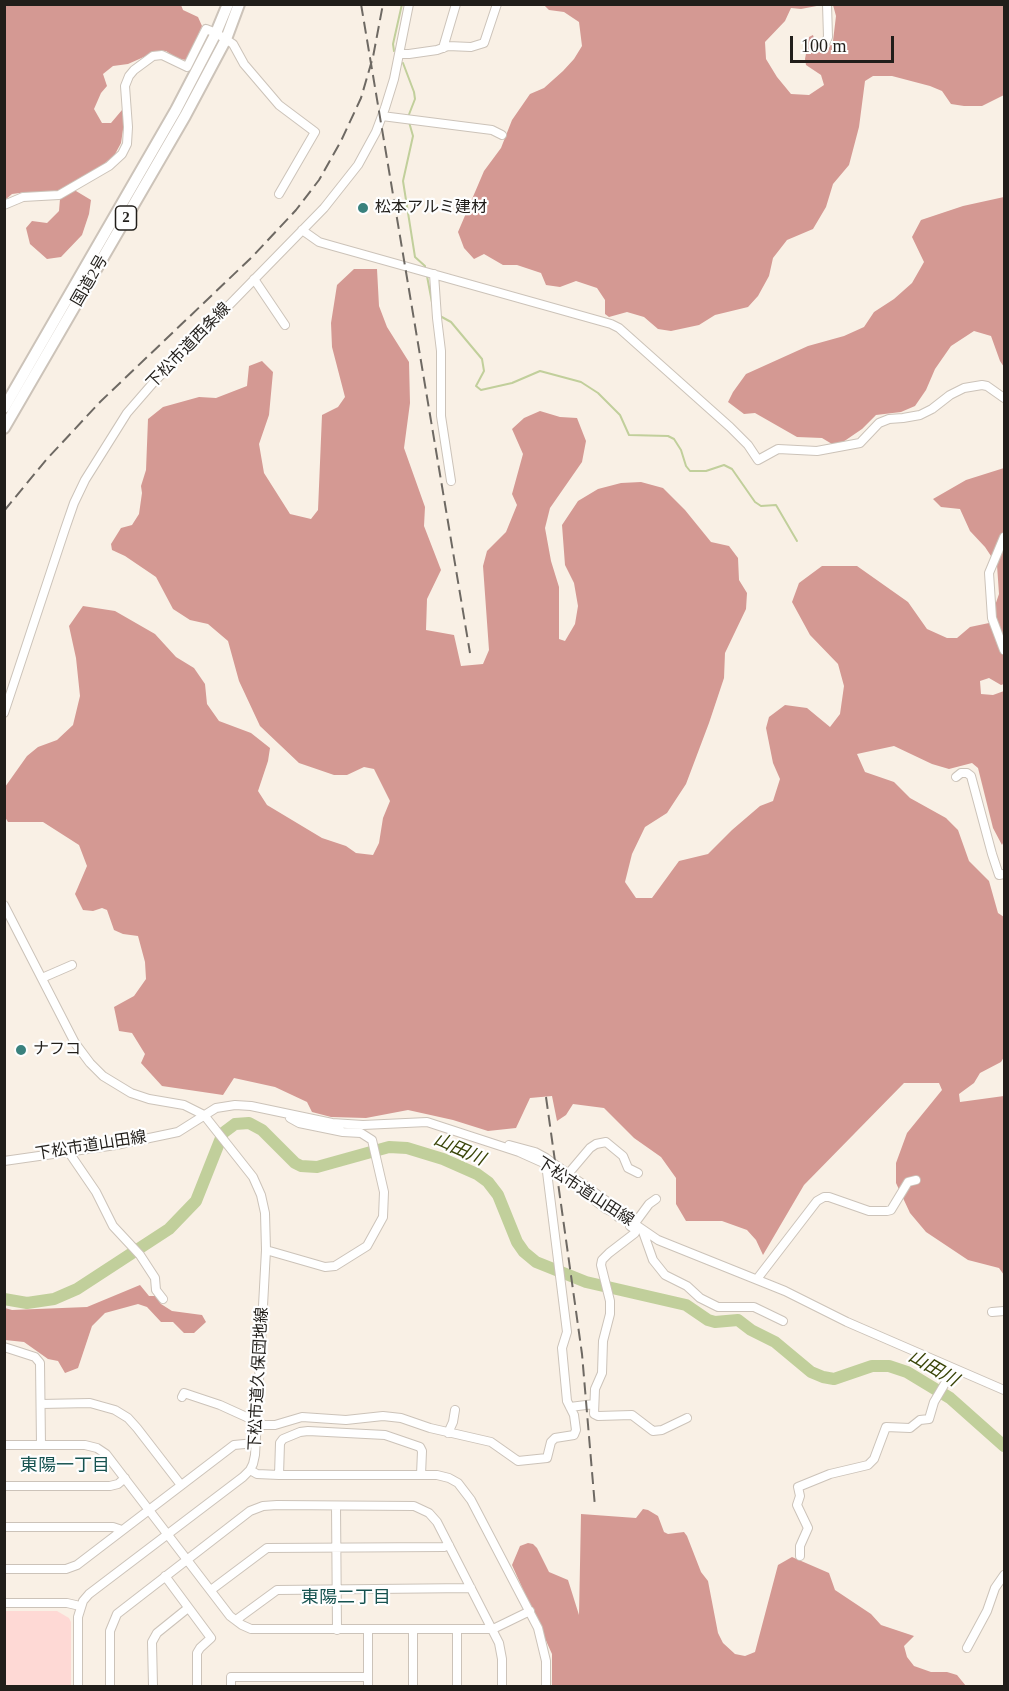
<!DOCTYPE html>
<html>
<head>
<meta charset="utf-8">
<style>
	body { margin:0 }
	#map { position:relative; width:1009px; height:1691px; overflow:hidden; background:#f9f0e5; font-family:"Times New Roman",serif }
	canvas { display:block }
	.frame { position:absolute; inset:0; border:6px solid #211e1a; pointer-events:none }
	.scale { position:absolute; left:790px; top:36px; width:104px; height:27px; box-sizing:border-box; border:3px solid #211e1a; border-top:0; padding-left:8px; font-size:18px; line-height:21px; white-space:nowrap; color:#211e1a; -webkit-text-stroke:4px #fefefe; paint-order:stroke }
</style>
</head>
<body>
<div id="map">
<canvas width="1009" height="1691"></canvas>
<div class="frame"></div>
<div class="scale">100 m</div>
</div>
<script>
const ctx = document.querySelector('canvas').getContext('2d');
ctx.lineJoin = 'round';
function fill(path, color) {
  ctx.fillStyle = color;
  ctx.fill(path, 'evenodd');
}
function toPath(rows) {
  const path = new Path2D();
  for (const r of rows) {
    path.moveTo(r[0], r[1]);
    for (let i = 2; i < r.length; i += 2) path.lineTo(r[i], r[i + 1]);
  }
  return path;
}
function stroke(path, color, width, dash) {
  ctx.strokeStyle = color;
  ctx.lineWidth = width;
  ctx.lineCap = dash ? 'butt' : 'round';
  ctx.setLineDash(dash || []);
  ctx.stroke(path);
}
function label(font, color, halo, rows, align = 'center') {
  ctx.font = font + ' "Times New Roman","Noto Sans JP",serif';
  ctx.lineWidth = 4.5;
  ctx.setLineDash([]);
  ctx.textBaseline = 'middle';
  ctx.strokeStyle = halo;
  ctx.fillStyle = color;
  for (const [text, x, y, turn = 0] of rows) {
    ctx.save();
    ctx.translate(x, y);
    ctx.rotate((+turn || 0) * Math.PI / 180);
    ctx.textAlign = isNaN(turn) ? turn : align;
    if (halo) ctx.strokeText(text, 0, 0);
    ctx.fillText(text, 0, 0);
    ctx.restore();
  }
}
fill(toPath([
	[5,1611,57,1611,69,1618,71,1622,71,1686,5,1686]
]), '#fed9d5');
fill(toPath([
	[5,5,181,5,183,10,198,17,202,26,187,60,178,59,166,51,155,52,128,64,113,66,103,74,107,86,101,93,94,109,102,123,111,123,122,110,124,123,121,143,114,156,95,171,77,182,76,191,91,200,89,214,82,235,61,257,47,259,30,244,26,228,32,221,47,223,59,211,60,199,54,193,40,194,27,192,12,194,5,200],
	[544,5,822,5,801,9,791,8,785,21,765,42,766,59,777,77,791,94,809,95,824,85,821,75,806,65,805,59,809,37,813,35,817,49,827,51,833,41,836,16,833,5,1004,5,1004,95,982,106,964,106,951,104,942,91,930,86,892,76,873,76,865,81,859,127,849,165,833,184,826,207,813,229,787,240,773,258,769,276,758,296,748,307,715,315,699,325,671,331,658,329,644,317,627,312,609,317,605,314,605,300,597,288,576,281,560,287,546,285,541,273,517,265,503,265,484,254,474,259,464,248,458,232,484,171,501,148,512,120,530,94,544,88,563,71,574,59,582,46,579,22,564,12,549,10],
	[1004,197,1004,367,1000,361,991,336,974,331,951,346,935,369,926,390,915,406,901,412,876,415,862,429,843,442,832,444,822,438,797,437,755,413,744,414,728,402,733,392,746,374,808,346,844,336,864,327,874,312,894,299,912,283,924,262,912,237,921,220,963,206],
	[354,269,377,269,379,306,387,327,409,362,410,403,404,448,425,507,424,526,441,570,427,599,426,630,454,635,461,666,483,664,489,650,483,566,487,551,506,532,517,505,512,494,523,454,512,429,524,418,540,411,560,417,577,418,586,441,582,462,550,508,545,528,551,561,559,587,559,639,565,641,575,624,578,606,574,583,565,565,562,525,578,501,598,489,621,483,641,482,663,488,685,510,711,542,729,546,738,558,739,580,747,593,746,609,725,653,724,678,709,723,686,784,667,813,645,827,632,854,625,882,636,898,652,898,679,861,708,854,732,830,760,806,773,801,780,779,773,763,766,728,769,717,785,705,807,708,830,727,840,714,844,686,838,664,810,635,792,602,799,583,822,566,857,566,908,602,927,629,947,638,957,638,970,627,989,623,999,594,997,565,985,547,970,531,960,509,941,507,933,499,966,480,1004,468,1004,684,1001,685,989,678,980,681,981,694,993,695,1004,691,1004,841,1002,845,993,828,978,768,972,763,949,769,932,764,894,746,857,754,865,772,894,782,910,798,946,818,958,830,969,861,989,881,998,913,1004,917,1003,1005,1004,1057,1001,1062,980,1073,974,1083,959,1094,960,1102,1004,1096,1004,1275,999,1268,968,1260,926,1232,910,1213,896,1183,896,1163,907,1133,942,1090,939,1083,904,1083,804,1185,763,1255,756,1240,747,1230,722,1221,686,1221,676,1204,676,1178,661,1157,634,1138,604,1108,573,1104,566,1115,557,1121,552,1096,530,1098,516,1128,488,1131,453,1120,408,1110,366,1118,331,1117,312,1112,307,1102,275,1087,234,1078,223,1095,162,1086,141,1063,145,1054,132,1033,119,1031,114,1007,134,996,146,979,145,962,138,936,123,934,114,930,107,910,102,908,93,911,83,910,75,894,87,866,79,845,43,822,8,822,5,817,5,787,27,756,38,747,57,740,73,725,80,696,76,658,69,626,83,606,115,611,155,634,176,657,194,668,205,684,207,704,219,721,251,733,270,748,268,761,258,791,267,805,322,838,346,846,356,853,373,855,379,843,383,818,390,801,374,769,364,767,347,775,334,775,299,763,260,726,239,681,228,641,208,624,190,620,173,609,156,577,125,556,112,550,111,544,121,528,132,525,139,514,142,493,141,486,146,470,148,419,163,407,199,397,216,398,247,386,249,366,262,361,273,372,269,415,259,444,264,473,290,514,311,519,318,510,322,415,338,407,345,397,332,347,331,323,337,285],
	[140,1285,149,1296,155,1296,161,1304,172,1311,202,1315,206,1322,194,1333,184,1333,173,1322,161,1322,147,1307,138,1304,105,1313,92,1326,78,1368,65,1373,58,1361,48,1359,24,1342,5,1340,5,1308,12,1310,87,1307],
	[643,1509,648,1510,658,1516,664,1532,668,1534,684,1532,687,1536,701,1572,708,1581,718,1633,723,1643,735,1654,745,1656,755,1652,778,1565,792,1557,829,1573,835,1590,871,1614,881,1625,914,1636,904,1646,907,1657,914,1666,931,1672,947,1672,957,1675,966,1686,552,1686,552,1654,512,1565,520,1546,528,1543,533,1544,537,1548,549,1572,568,1580,579,1615,581,1514,636,1518]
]), '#d49993');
stroke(toPath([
	[394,51,393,44,402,4],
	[403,63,414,92,415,99,408,117],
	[409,122,413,136,403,181,415,257,425,266,425,268],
	[427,276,434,313],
	[440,316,451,322,482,359,484,371,476,386,481,390,512,383,540,371,581,382,598,393,620,415,629,435,668,436,674,439,681,450,686,466,690,471,706,471,724,465,732,469,755,502,761,506,776,505,797,541]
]), '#c1cf9b', 2);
stroke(toPath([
	[4,1299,27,1303,54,1299,77,1289,169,1229,196,1201,223,1133,235,1124,249,1123,262,1130,295,1163,301,1166,317,1167,389,1147,407,1148,443,1159,477,1174,488,1182,498,1195,517,1242,524,1252,536,1262,586,1282,686,1305,708,1320,715,1322,738,1320,751,1330,775,1342,811,1372,823,1377,834,1379,872,1366,889,1366,907,1372,950,1398,1004,1446]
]), '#c1cf9b', 12);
const minor = toPath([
	[443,48,456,4],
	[823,48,828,37,827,4],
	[399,54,409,54,437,50,448,46,471,47,484,43,497,4],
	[382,116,492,130,502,135],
	[4,205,23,197,59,195,109,166,122,154,127,144,128,127,125,86,129,76,134,70,153,56,162,55,187,67,206,29,216,33,233,44,244,64,279,105,315,132,279,194],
	[302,230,319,242,333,246,611,324,619,328,730,427,748,445,758,460,778,449,817,451,860,443,879,423,889,419,903,418,920,415,932,409,950,395,964,388,982,385,987,386,1004,398],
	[434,274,437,318,441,351,441,416,451,481],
	[254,279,285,325],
	[1004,537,989,573,992,618,1004,650],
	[4,713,65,529,74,503,85,480,127,413,153,383,324,208,358,165,376,132,385,108,394,79,409,4],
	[956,777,961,773,967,773,971,776,992,854,999,875,1004,874],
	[4,905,75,1043,90,1063,103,1076,131,1093,149,1099,184,1105,204,1115,253,1177,261,1195,265,1213,266,1250,255,1455,253,1464,250,1470,243,1477,89,1594,83,1601,78,1617,78,1686],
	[42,978,72,965],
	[509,1145,535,1152,546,1158,615,1207,618,1217],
	[68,1151,96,1192,113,1226,140,1255,155,1278,156,1290,163,1299],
	[4,1161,116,1145,178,1132,216,1108,235,1105,251,1106,332,1123,363,1125,427,1122,519,1152,548,1165,606,1209,626,1218,658,1240,785,1291,847,1322,1004,1390],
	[568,1174,590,1148,596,1144,606,1142,623,1156,628,1168,638,1173],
	[635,1223,649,1204,656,1199],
	[630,1226,636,1230,635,1233,609,1253,602,1260,601,1265,610,1301,610,1314,603,1341,602,1373,595,1389,594,1414,598,1416,632,1415,653,1431,662,1430,687,1418],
	[642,1229,653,1260,665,1275,687,1286,700,1298,718,1307,754,1307,783,1321],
	[266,1250,325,1267,335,1266,367,1246,383,1217,384,1192,372,1140,361,1133,343,1132,299,1123,290,1118],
	[757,1279,817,1201,824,1197,829,1197,869,1211,887,1211,891,1210,908,1182,916,1180],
	[992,1312,1004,1311],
	[4,1347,35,1357,40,1363,41,1445],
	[182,1397,184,1393,220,1405,264,1425,275,1425,302,1417,346,1420,383,1416,401,1418,430,1428,491,1442,518,1461,547,1458,551,1442,555,1438,574,1435,576,1430,574,1415,567,1401,562,1348,567,1332,547,1172,548,1165],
	[41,1404,90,1403,115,1410,128,1418,137,1428,181,1485],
	[570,1407,594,1404],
	[448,1433,453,1422,455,1410],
	[4,1445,85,1445,97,1448,106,1454,230,1616,242,1625,251,1629,493,1629,530,1611],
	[250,1470,257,1474,279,1475,437,1475,449,1478,458,1483,471,1500,538,1628,546,1661,546,1686],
	[279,1475,280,1443,283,1439,300,1432,308,1431,385,1435,420,1447,422,1451,421,1475],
	[4,1486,110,1486,118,1484,125,1478],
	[336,1506,337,1630],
	[4,1527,113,1527,122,1530],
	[800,1556,800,1546,808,1528,797,1505,800,1496,798,1487,830,1474,868,1465,874,1459,886,1427,910,1428,920,1420,929,1419,934,1402,947,1380,946,1375,936,1367,934,1360],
	[4,1569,66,1569,77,1565,234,1445,255,1443],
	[165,1576,211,1638,200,1648,197,1653,197,1686],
	[211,1590,267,1548,444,1547,449,1545],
	[4,1603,67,1603,80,1606],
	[236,1620,277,1590,471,1588],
	[413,1630,413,1686],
	[457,1630,457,1686],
	[967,1648,987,1611,995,1588,1004,1575],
	[110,1686,110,1631,117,1614,250,1511,263,1506,277,1505,414,1506,429,1513,437,1522,499,1643,502,1659,502,1686],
	[153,1686,152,1642,157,1633,188,1608],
	[231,1686,231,1677,368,1677],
	[368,1686,368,1630]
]);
const highway = toPath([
	[4,408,176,110,216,33,228,4],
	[4,428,185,116,226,39,239,4]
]);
stroke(minor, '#ccc3b9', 10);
stroke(highway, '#ccc3b9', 14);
stroke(minor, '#fff', 8);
stroke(highway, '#fff', 10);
stroke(toPath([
	[361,4,470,653],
	[4,511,46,460,100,402,253,256,296,210,319,180,341,141,361,98,373,57,383,4],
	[546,1097,582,1354,595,1507]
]), '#6e6963', 2, [12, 6]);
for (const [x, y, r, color] of [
	[363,208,6,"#39817d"],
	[21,1050,6,"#39817d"]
]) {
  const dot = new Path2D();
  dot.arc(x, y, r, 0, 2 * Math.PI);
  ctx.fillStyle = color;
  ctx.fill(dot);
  stroke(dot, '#fefefe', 2);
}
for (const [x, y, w] of [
	[126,218,21]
]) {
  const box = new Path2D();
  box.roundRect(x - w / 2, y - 12, w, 24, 4.5);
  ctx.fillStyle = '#fefefe';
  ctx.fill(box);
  stroke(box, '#211e1a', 1.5);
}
label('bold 15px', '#211e1a', null, [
	["2",126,218]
]);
label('16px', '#211e1a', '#fefefe', [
	["松本アルミ建材",375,208],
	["ナフコ",33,1050]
], 'left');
label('16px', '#211e1a', '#fefefe', [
	["国道2号",90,281,-60],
	["下松市道西条線",189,346,-46],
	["下松市道山田線",91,1146,-9],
	["下松市道山田線",585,1192,33],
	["下松市道久保団地線",259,1379,-87]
]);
label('italic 18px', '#394407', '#fefefe', [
	["山田川",459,1150,24],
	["山田川",933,1369,30]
]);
label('18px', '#175350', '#fefefe', [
	["東陽一丁目",65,1466],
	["東陽二丁目",346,1598]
]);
</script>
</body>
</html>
